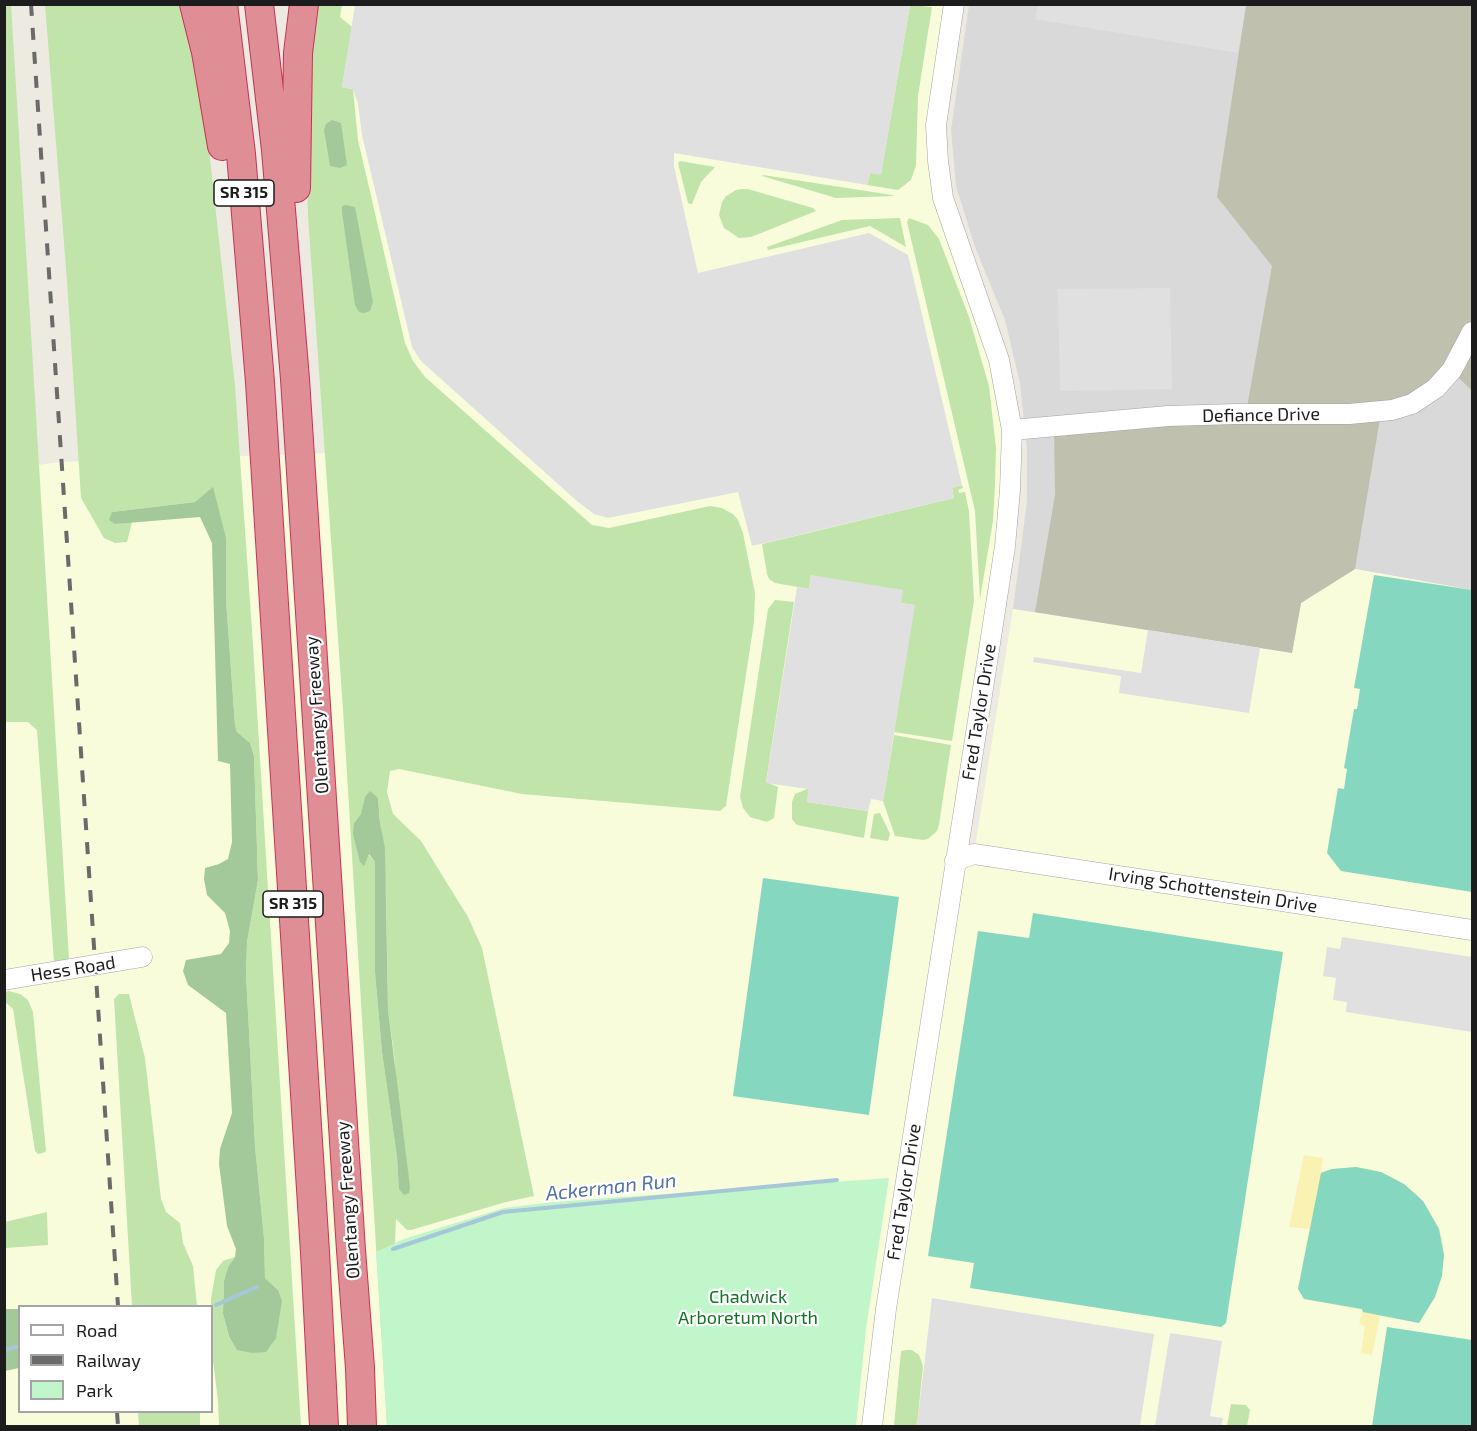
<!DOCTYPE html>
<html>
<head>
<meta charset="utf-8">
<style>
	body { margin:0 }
	#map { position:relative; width:1477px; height:1431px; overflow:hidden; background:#edeae2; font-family:"Exo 2",sans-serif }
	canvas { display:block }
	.frame { position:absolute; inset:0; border:6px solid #1c1c1c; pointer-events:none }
	.legend { position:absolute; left:18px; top:1305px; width:195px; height:108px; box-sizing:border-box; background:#fff; border:2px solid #a4a4a4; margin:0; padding:8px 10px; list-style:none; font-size:18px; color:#1c1c1c }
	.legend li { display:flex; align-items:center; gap:12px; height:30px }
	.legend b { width:30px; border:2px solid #a4a4a4 }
</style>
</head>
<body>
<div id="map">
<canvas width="1477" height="1431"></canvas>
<div class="frame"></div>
<ul class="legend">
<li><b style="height:8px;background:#fff"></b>Road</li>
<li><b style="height:8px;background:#6a6a6a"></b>Railway</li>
<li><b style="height:16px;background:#c1f5ca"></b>Park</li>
</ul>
</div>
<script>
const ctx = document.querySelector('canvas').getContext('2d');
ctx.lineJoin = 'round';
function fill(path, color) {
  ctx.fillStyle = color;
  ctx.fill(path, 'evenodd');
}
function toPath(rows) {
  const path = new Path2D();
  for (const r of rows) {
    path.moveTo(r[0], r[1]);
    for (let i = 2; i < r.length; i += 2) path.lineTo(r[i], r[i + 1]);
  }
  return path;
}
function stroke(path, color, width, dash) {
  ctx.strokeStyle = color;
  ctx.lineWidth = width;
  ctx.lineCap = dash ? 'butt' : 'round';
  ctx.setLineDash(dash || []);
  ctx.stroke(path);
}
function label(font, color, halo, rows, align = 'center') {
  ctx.font = font + ' "Exo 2",sans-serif';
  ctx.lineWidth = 4.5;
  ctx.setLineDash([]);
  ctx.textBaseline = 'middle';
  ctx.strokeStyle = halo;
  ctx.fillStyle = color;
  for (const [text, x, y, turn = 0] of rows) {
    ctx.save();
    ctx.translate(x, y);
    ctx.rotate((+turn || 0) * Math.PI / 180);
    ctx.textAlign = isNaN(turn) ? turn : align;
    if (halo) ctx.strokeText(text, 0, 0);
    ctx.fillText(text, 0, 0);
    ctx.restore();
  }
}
fill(toPath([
	[969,5,1472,5,1472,590,1355,569,1292,653,1013,609,1027,501,1027,449,1020,383,1005,320,975,247,956,186,951,130]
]), '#dad9d9');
fill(toPath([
	[333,5,954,5,938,161,1012,430,955,861,974,854,1013,609,1292,653,1301,603,1355,569,1472,590,1472,1426,5,1426,4,81,30,466,61,462,359,452],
	[20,1306,212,1306,212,1412,20,1412]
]), '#f9fcdb');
fill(toPath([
	[1246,5,1472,5,1472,391,1452,371,1381,413,1355,569,1301,603,1292,653,1035,612,1055,495,1054,427,1246,413,1272,266,1217,197]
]), '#bfc0ae');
fill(toPath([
	[11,4,69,959,54,962,37,730,28,722,5,722,4,5],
	[45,5,185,5,204,104,235,386,253,645,301,1426,219,1426,218,1401,212,1352,211,1299,216,1270,223,1261,235,1257,228,1267,224,1281,223,1314,229,1336,278,1290,265,1278,264,1238,255,1146,246,974,247,942,258,880,254,756,250,743,237,732,235,725,226,600,226,538,195,502,112,512,115,524,132,522,127,542,115,543,104,538,81,498,67,281],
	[316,5,342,5,340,17,352,27,342,87,353,89,358,140,405,343,413,361,425,377,592,525,609,528,710,506,722,508,733,514,738,520,743,533,755,593,754,622,726,806,720,811,522,794,399,769,390,771,387,792,393,814,421,841,468,917,482,948,534,1196,506,1202,411,1230,407,1230,396,1219,387,1426,343,709,308,216,306,131],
	[378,798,386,892,388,1009,395,1061,399,1189,397,1157,382,1052,375,973,375,862,368,854,354,823,361,814],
	[910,5,932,7,918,96,916,165,911,180,898,190,867,185,870,173,881,174],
	[680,161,715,167,701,182,692,204,690,204,688,203,678,163],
	[763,175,892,195,894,196,836,198,762,176],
	[741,189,748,189,813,208,816,211,751,237,739,238,724,228,719,215,722,202,726,196,736,190],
	[900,218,906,247,870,226,768,250,767,247,842,220],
	[909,218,928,225,939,239,969,317,989,386,996,448,995,484,993,521,980,599,975,511,907,222],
	[962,485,963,488,958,490,959,493,965,492,969,511,974,601,952,741,894,732,914,605,901,603,811,575,809,589,775,583,769,579,767,574,762,544,954,498,952,488],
	[775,600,794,602,766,782,778,787,774,818,767,822,750,817,743,808,740,797,768,609],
	[894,735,951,745,939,825,937,831,928,839,923,840,895,836,883,801],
	[807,789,809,789,807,802,868,811,864,838,797,825,792,819,792,802,795,794],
	[880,813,890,834,888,841,870,838,874,814],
	[9,991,20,994,28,1000,33,1012,46,1151,43,1153,38,1154,35,1151,13,1009,5,1002,5,992],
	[119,994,129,994,145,1058,161,1199,166,1212,180,1223,183,1243,193,1266,197,1306,132,1306,114,999],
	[47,1212,48,1245,5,1248,5,1222],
	[907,1350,912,1350,919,1355,923,1366,917,1426,894,1426,901,1351],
	[1231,1404,1246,1405,1250,1410,1247,1426,1227,1426],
	[138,1412,200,1412,200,1426,139,1426]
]), '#c1e4ab');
fill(toPath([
	[332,120,341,123,347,165,340,168,330,166,324,130,326,124],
	[346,205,355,207,373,302,370,311,364,313,359,312,355,305,342,212,342,206],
	[213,487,226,538,226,600,235,725,237,732,250,743,254,756,258,880,247,942,246,974,255,1146,264,1238,265,1278,278,1290,282,1301,276,1338,266,1352,252,1353,237,1350,229,1336,223,1314,224,1281,228,1267,235,1257,236,1249,227,1226,219,1164,220,1149,232,1113,226,1013,188,985,183,971,186,960,221,954,229,943,230,931,225,913,207,895,204,879,205,868,219,864,228,859,232,842,230,764,218,761,212,543,200,517,115,524,109,520,112,512,195,502],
	[370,791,378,798,380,823,385,848,388,1009,410,1187,409,1193,404,1195,399,1189,397,1157,382,1052,375,973,375,862,369,854,364,866,360,862,353,834,354,823,361,814,365,797],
	[5,1309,20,1309,19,1368,5,1371]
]), '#a3c99a');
fill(toPath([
	[1304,1155,1323,1158,1321,1172,1332,1169,1356,1167,1369,1169,1392,1177,1415,1193,1429,1210,1439,1229,1443,1242,1443,1266,1435,1297,1419,1323,1380,1316,1372,1355,1361,1353,1365,1326,1359,1324,1363,1310,1304,1299,1298,1289,1309,1229,1289,1227]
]), '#f9f2b3');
fill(toPath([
	[889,1178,866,1329,856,1426,387,1426,376,1252,404,1239,504,1208,553,1202]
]), '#c1f5ca');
fill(toPath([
	[1374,575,1472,590,1472,892,1341,871,1327,853,1338,788,1344,789,1347,769,1344,768,1354,709,1357,709,1360,689,1354,688],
	[763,878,899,897,869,1115,733,1096],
	[1033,913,1283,952,1226,1323,1221,1327,970,1288,974,1263,928,1256,978,931,1029,938],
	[1356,1167,1381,1172,1404,1184,1423,1201,1439,1229,1444,1255,1442,1276,1435,1297,1419,1323,1363,1312,1362,1309,1304,1299,1298,1289,1321,1173,1332,1169],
	[1387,1327,1472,1340,1472,1426,1372,1426]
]), '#85d7bf');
fill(toPath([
	[355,5,910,5,881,175,870,173,867,185,674,153,674,166,698,273,869,233,908,255,962,485,952,488,954,498,752,546,738,492,608,518,594,514,577,501,421,361,412,347,362,135,358,104,353,89,342,87],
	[1038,5,1038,4,1246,5,1238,53,1035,19],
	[1170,288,1172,389,1060,391,1058,289],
	[811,575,903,590,901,603,915,605,883,801,871,799,868,811,807,802,808,789,766,783,797,587,809,589],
	[1148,630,1260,648,1249,713,1119,693,1121,676,1033,662,1034,657,1141,673],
	[1342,937,1472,957,1472,1032,1346,1012,1347,1002,1333,1000,1336,978,1323,976,1327,947,1340,949],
	[932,1298,1154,1334,1140,1426,917,1426],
	[1170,1333,1222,1341,1210,1416,1223,1418,1221,1426,1155,1426]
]), '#e0e0e0');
stroke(toPath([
	[393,1249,503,1212,837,1180],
	[216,1305,257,1287],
	[4,1350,16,1347]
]), '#a5c7d8', 4);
const minor = toPath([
	[1012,430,1168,416,1236,414,1349,414,1392,410,1412,404,1436,388,1452,370,1472,332],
	[955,861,974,854,1472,930],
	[4,980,142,957],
	[872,1426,886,1309,989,650,1005,546,1010,490,1012,430,999,360,943,198,938,161,936,125,954,4]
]);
const highway = toPath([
	[194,4,206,52,222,146],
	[223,4,241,154,260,382,315,1252,324,1426],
	[259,4,276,150,295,379,351,1250,360,1368,362,1426],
	[296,188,298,53,304,4]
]);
stroke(minor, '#a3a3a3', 21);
stroke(highway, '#ca3056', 30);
stroke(minor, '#fff', 20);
stroke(highway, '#df8e96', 28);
stroke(toPath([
	[31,4,118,1306],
	[117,1412,118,1426]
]), '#6a6a6a', 4, [12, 12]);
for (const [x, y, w] of [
	[244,193,60],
	[293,904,60]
]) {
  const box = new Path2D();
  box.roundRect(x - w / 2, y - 13, w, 26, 4.5);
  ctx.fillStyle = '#fff';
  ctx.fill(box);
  stroke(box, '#1c1c1c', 1.5);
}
label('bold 16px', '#1c1c1c', null, [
	["SR 315",244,193],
	["SR 315",293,904]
]);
label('18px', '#1c1c1c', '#fff', [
	["Defiance Drive",1261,415,-1],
	["Fred Taylor Drive",979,712,-81],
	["Olentangy Freeway",317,715,-94],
	["Irving Schottenstein Drive",1213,890,9],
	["Hess Road",73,969,-9],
	["Fred Taylor Drive",904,1192,-81],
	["Olentangy Freeway",348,1200,-94]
]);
label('18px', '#137124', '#fff', [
	["Chadwick",748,1297],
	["Arboretum North",748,1318]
]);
label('italic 20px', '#5072a4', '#fff', [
	["Ackerman Run",611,1187,-6]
]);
</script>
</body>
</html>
